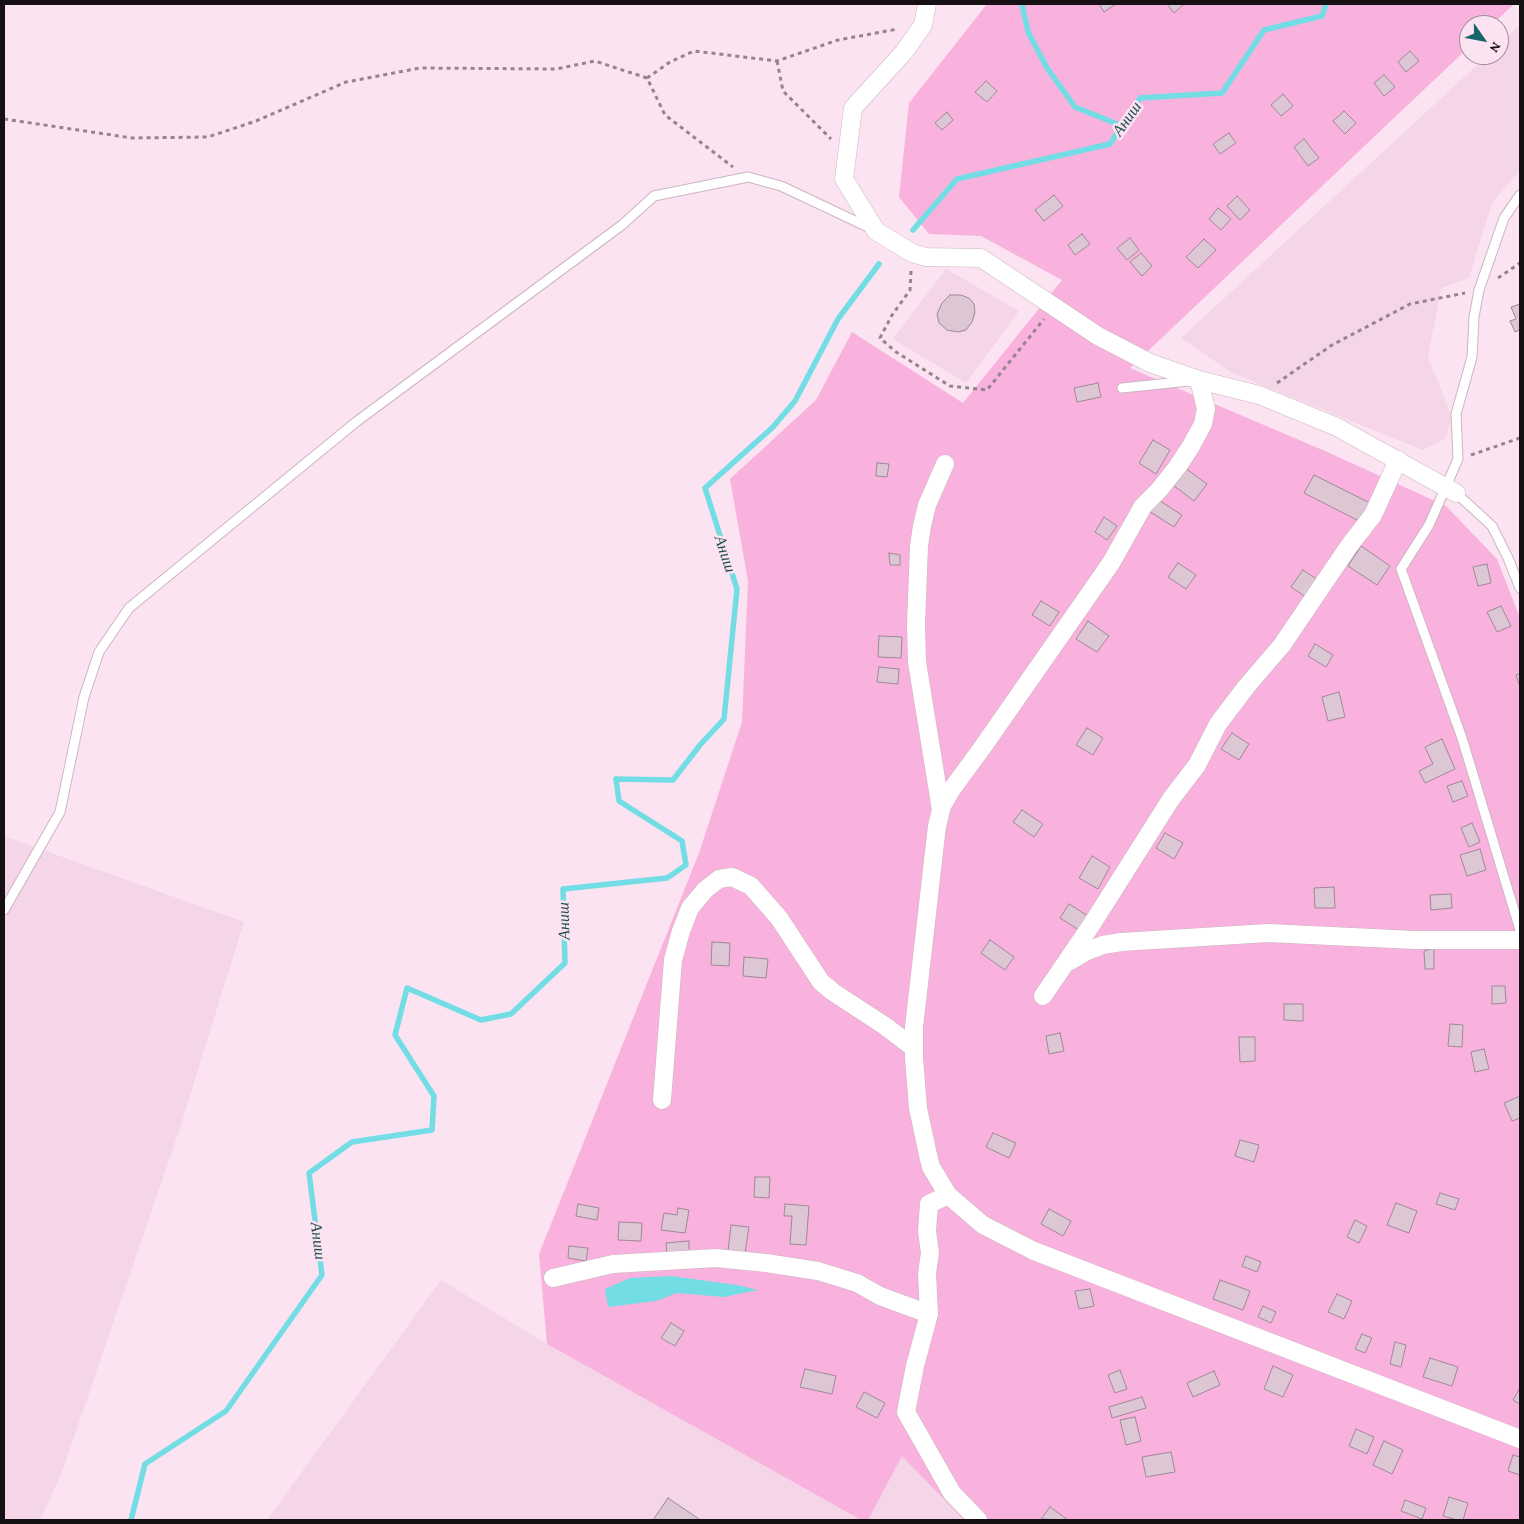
<!DOCTYPE html>
<html>
<head>
<meta charset="utf-8">
<style>
	body { margin:0 }
	#map { position:relative; width:1524px; height:1524px; overflow:hidden; background:#fbe3f1; font-family:"Crimson Pro",serif }
	canvas { display:block }
	.frame { position:absolute; inset:0; border:5px solid #160f13; pointer-events:none }
	.north { position:absolute; left:1459px; top:15px; width:50px; height:50px; box-sizing:border-box; background:#fbe3f1; border:1px solid #9f8e98; border-radius:50%; rotate:123deg; font-size:14px; font-weight:700; line-height:20px; text-align:center; color:#160f13 }
	.north::after { content:''; display:block; margin:auto; width:18px; height:22px; background:#18666b; clip-path:polygon(50% 0,100% 100%,50% 72%,0 100%) }
</style>
</head>
<body>
<div id="map">
<canvas width="1524" height="1524"></canvas>
<div class="frame"></div>
<div class="north">N</div>
</div>
<script>
const ctx = document.querySelector('canvas').getContext('2d');
ctx.lineJoin = 'round';
function fill(path, color) {
  ctx.fillStyle = color;
  ctx.fill(path, 'evenodd');
}
function toPath(rows) {
  const path = new Path2D();
  for (const r of rows) {
    path.moveTo(r[0], r[1]);
    for (let i = 2; i < r.length; i += 2) path.lineTo(r[i], r[i + 1]);
  }
  return path;
}
function stroke(path, color, width, dash) {
  ctx.strokeStyle = color;
  ctx.lineWidth = width;
  ctx.lineCap = dash ? 'butt' : 'round';
  ctx.setLineDash(dash || []);
  ctx.stroke(path);
}
function label(font, color, halo, rows, align = 'center') {
  ctx.font = font + ' "Crimson Pro",serif';
  ctx.lineWidth = 5;
  ctx.setLineDash([]);
  ctx.textBaseline = 'middle';
  ctx.strokeStyle = halo;
  ctx.fillStyle = color;
  for (const [text, x, y, turn = 0] of rows) {
    ctx.save();
    ctx.translate(x, y);
    ctx.rotate((+turn || 0) * Math.PI / 180);
    ctx.textAlign = isNaN(turn) ? turn : align;
    if (halo) ctx.strokeText(text, 0, 0);
    ctx.fillText(text, 0, 0);
    ctx.restore();
  }
}
fill(toPath([
	[1520,25,1520,170,1492,203,1469,278,1441,288,1428,357,1452,417,1445,439,1423,450,1232,373,1181,338,1488,55,1499,55,1499,44],
	[946,269,1019,311,966,383,893,339],
	[4,836,244,922,178,1134,62,1472,40,1520,4,1520],
	[441,1280,547,1344,861,1520,267,1520],
	[902,1455,964,1520,868,1520]
]), '#f5d6e8');
fill(toPath([
	[987,4,1514,4,1492,25,1469,25,1469,47,1130,368,1325,451,1446,506,1497,559,1520,618,1520,1520,964,1520,902,1456,868,1520,861,1520,547,1344,539,1254,699,853,742,722,748,581,730,479,816,400,852,332,963,403,1062,280,981,236,929,234,899,197,909,103]
]), '#f8b2dd');
fill(toPath([
	[671,1276,737,1285,758,1290,724,1297,677,1293,656,1301,608,1307,605,1289,630,1278]
]), '#72dde4');
stroke(toPath([
	[1022,4,1028,32,1047,68,1075,107,1122,126],
	[913,230,957,179,1110,144,1140,98,1222,93,1264,30,1322,16,1326,4],
	[131,1520,145,1464,226,1411,322,1275,309,1173,352,1142,432,1130,434,1096,395,1035,407,988,481,1020,511,1014,565,963,563,889,667,878,686,865,682,841,619,801,616,779,673,780,700,745,724,719,737,589,705,488,773,427,795,401,838,319,879,264]
]), '#72dde4', 5.5);
const building = toPath([
	[1099,4,1116,4,1104,12,1099,4],
	[1167,4,1184,4,1174,13,1167,4],
	[1410,51,1419,61,1406,72,1398,62,1410,51],
	[1384,75,1395,87,1384,96,1374,83,1384,75],
	[986,81,997,91,987,102,975,92,986,81],
	[1283,94,1293,106,1281,116,1271,105,1283,94],
	[1344,111,1356,123,1345,134,1333,121,1344,111],
	[947,112,953,120,942,130,935,123,947,112],
	[1229,133,1236,143,1220,154,1213,144,1229,133],
	[1304,139,1319,158,1308,166,1294,147,1304,139],
	[1054,195,1063,206,1044,221,1035,210,1054,195],
	[1237,196,1250,210,1240,220,1227,206,1237,196],
	[1218,208,1231,219,1221,230,1209,219,1218,208],
	[1082,234,1090,244,1075,255,1068,245,1082,234],
	[1130,238,1139,250,1127,260,1117,248,1130,238],
	[1204,239,1216,250,1198,268,1186,257,1204,239],
	[1141,253,1152,266,1142,276,1130,262,1141,253],
	[950,295,961,295,969,298,974,304,975,312,972,322,966,330,958,332,947,330,939,323,937,314,942,303,950,295],
	[1520,304,1520,330,1515,332,1510,321,1516,319,1511,307,1520,304],
	[1098,383,1101,397,1077,402,1074,388,1098,383],
	[1153,440,1170,450,1156,474,1139,463,1153,440],
	[877,463,889,464,887,477,876,476,877,463],
	[1185,468,1207,484,1194,501,1173,485,1185,468],
	[1314,475,1370,503,1361,522,1304,493,1314,475],
	[1157,499,1182,515,1174,527,1149,511,1157,499],
	[1104,517,1117,526,1107,540,1095,532,1104,517],
	[1361,546,1390,566,1377,585,1348,566,1361,546],
	[889,553,900,555,900,565,890,565,889,553],
	[1178,563,1196,575,1186,589,1168,577,1178,563],
	[1487,564,1491,583,1478,586,1473,567,1487,564],
	[1303,570,1318,580,1306,597,1291,587,1303,570],
	[1041,601,1059,612,1050,626,1032,615,1041,601],
	[1501,606,1511,626,1497,632,1487,612,1501,606],
	[1088,621,1109,636,1097,652,1076,639,1088,621],
	[879,636,902,637,901,658,878,657,879,636],
	[1315,644,1333,655,1326,667,1308,656,1315,644],
	[879,667,899,669,898,684,877,682,879,667],
	[1520,674,1520,687,1516,675,1520,674],
	[1339,692,1345,717,1328,721,1322,697,1339,692],
	[1087,728,1103,738,1093,755,1076,745,1087,728],
	[1232,733,1249,744,1239,760,1221,749,1232,733],
	[1442,739,1455,769,1425,783,1419,771,1433,764,1425,747,1442,739],
	[1462,781,1468,796,1453,802,1447,786,1462,781],
	[1022,810,1043,824,1034,837,1013,822,1022,810],
	[1472,823,1480,842,1469,847,1461,828,1472,823],
	[1165,833,1183,843,1174,859,1156,848,1165,833],
	[1480,849,1486,870,1467,876,1460,855,1480,849],
	[1092,856,1110,867,1098,889,1079,878,1092,856],
	[1334,887,1335,908,1315,908,1314,888,1334,887],
	[1451,894,1452,908,1431,910,1430,895,1451,894],
	[1069,904,1088,916,1079,930,1060,918,1069,904],
	[990,940,1014,957,1005,970,981,953,990,940],
	[712,942,730,943,729,966,711,965,712,942],
	[1434,948,1434,969,1425,969,1424,951,1434,948],
	[744,957,768,959,766,978,743,976,744,957],
	[1492,986,1505,986,1506,1003,1492,1004,1492,986],
	[1284,1004,1303,1004,1303,1021,1284,1020,1284,1004],
	[1450,1024,1463,1025,1462,1047,1448,1046,1450,1024],
	[1060,1033,1064,1051,1049,1054,1046,1036,1060,1033],
	[1239,1037,1255,1037,1255,1061,1240,1062,1239,1037],
	[1484,1049,1489,1069,1475,1072,1471,1052,1484,1049],
	[1520,1096,1520,1118,1512,1121,1504,1103,1520,1096],
	[993,1133,1016,1143,1009,1158,986,1147,993,1133],
	[1240,1140,1259,1145,1254,1162,1235,1156,1240,1140],
	[755,1177,770,1177,769,1198,754,1197,755,1177],
	[1440,1193,1459,1199,1455,1210,1436,1204,1440,1193],
	[1396,1203,1417,1211,1409,1233,1387,1225,1396,1203],
	[578,1204,599,1208,597,1220,576,1216,578,1204],
	[785,1204,809,1206,806,1245,790,1244,792,1216,784,1216,785,1204],
	[678,1208,689,1210,685,1233,661,1230,664,1213,677,1215,678,1208],
	[1049,1209,1071,1221,1063,1236,1041,1224,1049,1209],
	[1355,1220,1367,1226,1359,1243,1347,1237,1355,1220],
	[619,1222,642,1223,641,1241,618,1240,619,1222],
	[731,1225,749,1227,745,1253,728,1251,731,1225],
	[689,1241,689,1251,667,1254,666,1243,689,1241],
	[569,1246,588,1248,586,1261,568,1258,569,1246],
	[1246,1256,1261,1262,1257,1272,1242,1266,1246,1256],
	[1220,1280,1250,1291,1243,1310,1213,1299,1220,1280],
	[1090,1289,1094,1306,1079,1309,1075,1291,1090,1289],
	[1337,1294,1352,1301,1344,1319,1328,1312,1337,1294],
	[1263,1306,1276,1312,1271,1323,1258,1317,1263,1306],
	[671,1323,684,1331,675,1346,661,1338,671,1323],
	[1362,1334,1372,1338,1365,1353,1355,1349,1362,1334],
	[1395,1342,1406,1345,1401,1367,1390,1364,1395,1342],
	[1430,1358,1458,1367,1452,1386,1423,1377,1430,1358],
	[1273,1366,1293,1375,1283,1397,1264,1389,1273,1366],
	[805,1369,836,1376,832,1394,800,1387,805,1369],
	[1120,1370,1127,1389,1115,1393,1108,1375,1120,1370],
	[1214,1371,1220,1385,1193,1397,1187,1383,1214,1371],
	[1520,1388,1520,1404,1513,1400,1520,1388],
	[864,1392,885,1403,877,1418,856,1407,864,1392],
	[1142,1397,1146,1408,1112,1418,1109,1407,1142,1397],
	[1135,1417,1141,1441,1126,1445,1120,1420,1135,1417],
	[1356,1429,1374,1437,1367,1454,1349,1446,1356,1429],
	[1384,1441,1403,1450,1392,1474,1373,1465,1384,1441],
	[1171,1452,1175,1472,1146,1477,1142,1457,1171,1452],
	[1513,1455,1520,1457,1520,1475,1508,1471,1513,1455],
	[1449,1497,1468,1503,1463,1520,1457,1520,1443,1516,1449,1497],
	[668,1498,699,1519,698,1520,653,1520,668,1498],
	[1405,1500,1426,1508,1422,1519,1401,1511,1405,1500],
	[1050,1507,1068,1520,1041,1519,1050,1507]
]);
fill(building, '#dec7d5');
stroke(building, '#9f8996', 1);
const service = toPath([
	[1520,195,1504,218,1479,290,1474,317,1472,357,1456,414,1458,459,1429,525,1401,569,1462,738,1520,930],
	[1122,388,1189,381],
	[1456,493,1492,526,1508,558,1520,588],
	[4,910,60,812,84,697,99,652,129,608,356,422,622,225,654,196,748,177,781,186,872,229]
]);
const minor = toPath([
	[927,4,923,25,904,52,853,108,844,179,876,231,912,253,926,257,981,258,1098,336,1150,363,1199,380,1259,395,1337,427,1456,493],
	[941,810,917,662,916,624,919,546,922,526,927,505,945,464],
	[1070,961,1087,951,1103,945,1121,942,1268,933,1414,940,1520,940],
	[1043,996,1092,924,1171,799,1197,765,1218,724,1246,687,1282,645,1349,546,1373,515,1398,460],
	[662,1100,673,960,681,931,690,908,705,890,719,879,732,877,751,886,779,918,821,982,833,992,885,1026,914,1048],
	[948,1195,931,1167,928,1155,918,1108,914,1058,914,1027,937,826,942,806,952,789,982,748,1111,563,1143,506,1159,490,1178,466,1191,446,1203,424,1206,409,1199,380],
	[553,1278,613,1264,716,1258,766,1263,818,1271,857,1283,880,1296,929,1314,927,1273,930,1253,927,1231,929,1204,948,1195,983,1225,1034,1251,1520,1439],
	[929,1314,915,1366,906,1412,952,1493,978,1520]
]);
stroke(service, '#ccb5c2', 11);
stroke(minor, '#ccb5c2', 19);
stroke(toPath([
	[777,61,783,91,831,139],
	[647,78,670,62,694,51,777,61,838,40,898,29],
	[4,119,132,138,208,137,256,121,346,82,420,68,556,69,595,61,647,78,665,115,733,167],
	[911,271,910,290,892,315,880,338,896,352,950,386,987,390,1044,319],
	[1498,278,1520,263],
	[1277,383,1332,345,1410,304,1465,293],
	[1471,455,1520,438]
]), '#95848e', 3, [4, 4]);
stroke(service, '#fff', 9);
stroke(minor, '#fff', 18);
label('italic 16px', '#1f4f52', '#fbe3f1', [
	["Аниш",1127,119,-55],
	["Аниш",725,554,72],
	["Аниш",564,921,-92],
	["Аниш",318,1241,83]
]);
</script>
</body>
</html>
